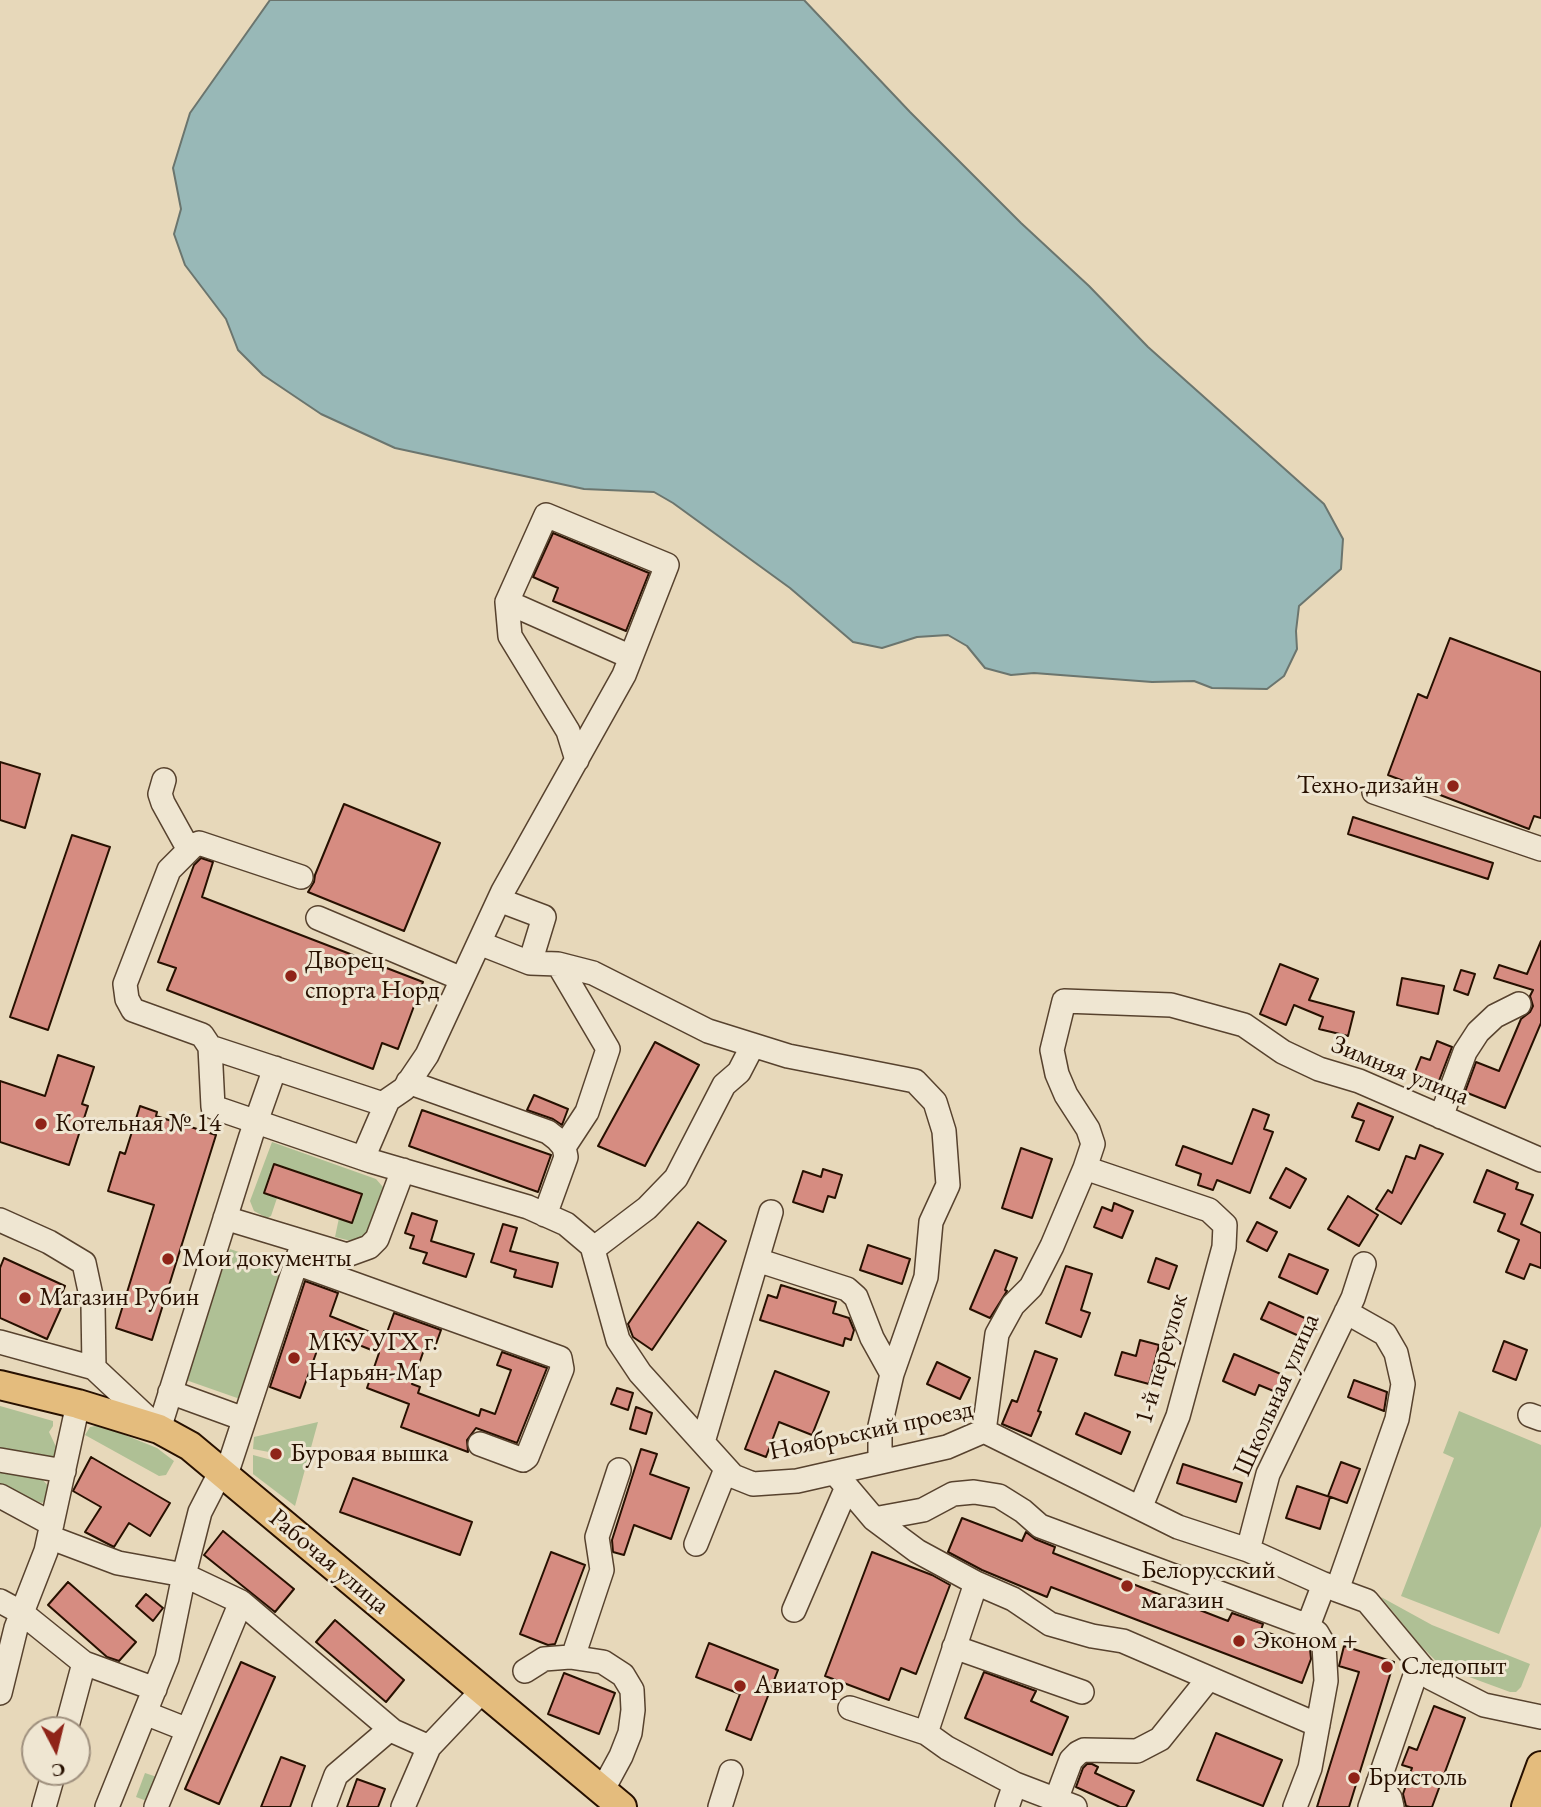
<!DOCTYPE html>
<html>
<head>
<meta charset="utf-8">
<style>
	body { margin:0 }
	#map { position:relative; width:1541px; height:1807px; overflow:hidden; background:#e7d8ba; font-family:"EB Garamond",serif }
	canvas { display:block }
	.north { position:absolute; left:21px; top:1716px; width:70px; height:70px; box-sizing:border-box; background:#efe6d2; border:2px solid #9f907e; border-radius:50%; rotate:173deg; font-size:19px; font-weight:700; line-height:28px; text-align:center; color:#271000 }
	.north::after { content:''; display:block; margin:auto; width:24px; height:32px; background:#8f2418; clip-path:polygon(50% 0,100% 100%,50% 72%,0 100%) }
</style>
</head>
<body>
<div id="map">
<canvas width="1541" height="1807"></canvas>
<div class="north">С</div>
</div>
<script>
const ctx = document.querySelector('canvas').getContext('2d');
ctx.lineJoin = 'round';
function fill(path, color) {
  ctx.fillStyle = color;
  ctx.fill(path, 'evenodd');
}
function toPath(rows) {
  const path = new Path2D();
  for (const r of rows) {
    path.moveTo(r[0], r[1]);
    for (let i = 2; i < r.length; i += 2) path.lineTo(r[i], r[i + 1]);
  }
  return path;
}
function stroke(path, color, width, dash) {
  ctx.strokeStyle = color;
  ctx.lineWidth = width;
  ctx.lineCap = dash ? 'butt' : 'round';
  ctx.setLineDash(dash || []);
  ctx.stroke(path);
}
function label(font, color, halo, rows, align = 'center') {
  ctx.font = font + ' "EB Garamond",serif';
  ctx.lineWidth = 6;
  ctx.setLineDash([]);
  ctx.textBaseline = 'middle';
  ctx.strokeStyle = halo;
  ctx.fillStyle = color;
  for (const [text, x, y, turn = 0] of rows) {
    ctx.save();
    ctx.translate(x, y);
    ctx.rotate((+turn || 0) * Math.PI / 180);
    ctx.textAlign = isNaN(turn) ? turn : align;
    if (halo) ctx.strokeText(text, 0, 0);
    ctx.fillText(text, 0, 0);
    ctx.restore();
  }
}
fill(toPath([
	[272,1142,376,1179,383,1187,382,1197,366,1236,355,1242,335,1237,339,1218,352,1223,274,1164,264,1193,277,1198,271,1216,267,1218,254,1211,250,1201],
	[230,1249,286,1268,240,1399,183,1379],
	[0,1406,53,1421,53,1426,49,1432,59,1453,51,1462,0,1454],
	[1459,1411,1541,1445,1541,1526,1499,1634,1401,1596,1454,1458,1443,1453],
	[318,1422,295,1506,253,1474,253,1455,279,1462,282,1450,271,1447,269,1452,253,1449,254,1437],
	[100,1425,157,1448,174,1461,166,1475,159,1476,85,1435,90,1427],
	[0,1465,42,1479,50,1488,49,1497,42,1503,0,1489],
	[1381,1597,1432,1625,1530,1664,1521,1687,1516,1692,1510,1692,1442,1667,1420,1645],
	[145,1773,163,1779,155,1804,136,1797]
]), '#afc095');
const water = toPath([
	[270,0,804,0,910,112,1021,223,1089,286,1148,347,1324,504,1343,539,1341,569,1299,606,1296,631,1297,649,1284,676,1267,689,1212,688,1194,681,1152,682,1034,673,1011,675,985,668,967,646,948,635,917,637,882,648,853,642,790,588,673,503,654,492,584,489,395,448,321,414,263,375,238,350,226,319,185,265,174,234,181,209,173,168,190,113,270,0]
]);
fill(water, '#98b8b7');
stroke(water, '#6b756e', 2);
const building = toPath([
	[553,533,649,573,626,631,553,601,558,588,533,577,553,533],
	[1450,638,1541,672,1541,818,1534,816,1529,829,1388,775,1418,694,1427,698,1450,638],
	[0,762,40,774,25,828,0,820,0,762],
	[344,804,440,843,404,931,308,892,314,882,315,875,344,804],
	[1353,817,1493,863,1488,879,1348,834,1353,817],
	[72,835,110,847,48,1030,10,1017,72,835],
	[201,858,213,862,202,897,423,982,398,1049,382,1043,373,1069,167,990,176,968,158,962,194,865,201,858],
	[1541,941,1541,1023,1505,1108,1465,1092,1476,1062,1499,1071,1521,1019,1530,1012,1533,1006,1530,996,1533,990,1494,978,1499,965,1527,974,1541,941],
	[1280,964,1318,979,1309,1000,1354,1012,1348,1036,1319,1029,1323,1017,1294,1005,1286,1025,1260,1014,1280,964],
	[1461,970,1475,974,1468,995,1454,990,1461,970],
	[1402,978,1444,986,1438,1014,1397,1005,1402,978],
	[1437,1041,1452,1047,1437,1086,1413,1077,1421,1057,1430,1060,1437,1041],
	[655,1042,699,1065,645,1166,598,1146,655,1042],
	[58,1055,94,1067,82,1104,88,1106,69,1165,0,1142,0,1081,45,1096,58,1055],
	[534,1095,568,1109,562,1125,553,1119,527,1110,534,1095],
	[1358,1103,1393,1117,1379,1150,1356,1141,1364,1121,1352,1117,1358,1103],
	[140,1106,157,1112,156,1116,216,1135,152,1340,116,1328,154,1205,108,1191,120,1152,125,1154,140,1106],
	[1253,1109,1269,1115,1264,1129,1273,1132,1250,1193,1217,1180,1213,1190,1198,1185,1201,1174,1176,1165,1183,1146,1232,1164,1253,1109],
	[422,1110,551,1155,538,1192,409,1146,422,1110],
	[1420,1145,1443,1154,1401,1224,1376,1209,1388,1190,1392,1193,1406,1156,1415,1159,1420,1145],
	[1021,1148,1052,1159,1032,1218,1002,1208,1021,1148],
	[274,1164,362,1194,352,1223,264,1193,274,1164],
	[1286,1168,1306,1179,1290,1208,1270,1198,1286,1168],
	[823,1169,842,1175,835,1198,828,1196,823,1212,793,1202,803,1171,821,1177,823,1169],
	[1487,1170,1518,1183,1516,1189,1533,1195,1521,1224,1541,1233,1541,1268,1530,1264,1524,1279,1506,1272,1519,1240,1498,1231,1505,1214,1474,1202,1487,1170],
	[1348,1196,1378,1215,1359,1246,1328,1229,1348,1196],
	[1114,1203,1133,1211,1122,1238,1094,1227,1102,1207,1112,1211,1114,1203],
	[412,1213,437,1221,431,1241,474,1254,466,1277,423,1263,427,1253,410,1248,414,1236,405,1233,412,1213],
	[698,1222,726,1241,652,1350,633,1337,628,1324,698,1222],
	[1257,1222,1277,1232,1267,1251,1247,1241,1257,1222],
	[503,1224,517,1228,510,1251,558,1263,552,1287,514,1277,516,1270,491,1262,503,1224],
	[868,1245,910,1259,902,1284,860,1270,868,1245],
	[995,1250,1017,1258,1005,1290,1007,1291,990,1318,970,1309,995,1250],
	[1289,1254,1328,1270,1317,1294,1279,1277,1289,1254],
	[4,1258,65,1286,57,1306,61,1308,47,1339,0,1318,0,1268,4,1258],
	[1156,1258,1177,1266,1169,1289,1148,1282,1156,1258],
	[1066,1266,1092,1274,1081,1310,1090,1313,1081,1337,1046,1323,1066,1266],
	[305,1281,338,1293,330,1316,385,1338,394,1313,441,1330,436,1344,427,1341,412,1384,420,1387,418,1393,479,1416,481,1409,495,1414,511,1370,497,1365,502,1352,547,1368,517,1443,476,1428,467,1440,468,1452,401,1427,409,1404,367,1388,379,1353,324,1331,300,1398,270,1387,305,1281],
	[781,1285,836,1302,833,1313,849,1318,854,1330,851,1340,845,1338,843,1346,760,1320,768,1295,777,1298,781,1285],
	[1269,1302,1307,1319,1299,1336,1261,1319,1269,1302],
	[1140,1340,1159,1345,1149,1384,1115,1375,1122,1352,1136,1356,1140,1340],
	[1504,1341,1527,1350,1516,1380,1493,1371,1504,1341],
	[1035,1351,1057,1359,1038,1411,1041,1412,1031,1436,1002,1424,1012,1400,1017,1402,1035,1351],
	[1234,1354,1283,1375,1276,1392,1259,1385,1255,1395,1223,1381,1234,1354],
	[937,1362,970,1378,960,1399,927,1384,937,1362],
	[775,1371,829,1392,812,1435,779,1422,766,1457,745,1449,775,1371],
	[1354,1380,1387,1392,1384,1411,1348,1397,1354,1380],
	[617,1388,633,1393,628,1410,611,1404,617,1388],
	[636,1407,652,1413,646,1434,630,1429,636,1407],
	[1085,1413,1130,1432,1121,1454,1076,1434,1085,1413],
	[641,1449,657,1454,650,1474,689,1488,671,1539,634,1525,624,1555,613,1552,612,1540,641,1449],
	[91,1457,170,1503,150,1536,129,1523,114,1547,85,1532,101,1507,73,1491,91,1457],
	[1341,1462,1360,1469,1347,1503,1328,1496,1341,1462],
	[1183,1464,1242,1483,1236,1502,1177,1483,1183,1464],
	[353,1478,472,1522,460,1555,340,1512,353,1478],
	[1297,1486,1330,1497,1320,1529,1286,1518,1297,1486],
	[962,1518,1022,1541,1026,1532,1035,1539,1055,1547,1053,1553,1228,1621,1232,1613,1263,1624,1261,1630,1310,1649,1311,1659,1302,1683,1051,1587,1047,1597,982,1570,948,1552,962,1518],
	[223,1531,294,1589,275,1612,204,1555,223,1531],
	[551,1552,585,1565,555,1644,548,1645,520,1634,551,1552],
	[872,1552,932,1575,950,1585,916,1674,901,1668,889,1700,825,1676,872,1552],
	[68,1582,136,1642,119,1661,107,1657,48,1605,68,1582],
	[146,1594,163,1608,153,1621,136,1606,146,1594],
	[335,1620,404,1680,386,1702,316,1642,335,1620],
	[709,1643,778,1670,751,1740,726,1730,740,1694,696,1677,709,1643],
	[1344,1646,1394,1662,1349,1807,1317,1807,1359,1672,1339,1666,1344,1646],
	[241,1662,275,1677,219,1804,185,1789,241,1662],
	[984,1672,1036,1691,1031,1701,1068,1717,1052,1755,965,1718,984,1672],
	[564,1673,615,1693,599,1734,548,1714,564,1673],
	[1434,1706,1465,1718,1432,1807,1410,1807,1406,1806,1403,1794,1412,1768,1402,1765,1409,1747,1417,1750,1434,1706],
	[1216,1733,1282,1760,1263,1806,1197,1780,1216,1733],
	[281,1757,305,1766,290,1807,261,1807,281,1757],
	[1092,1764,1098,1767,1095,1773,1134,1791,1126,1807,1120,1807,1076,1787,1083,1768,1087,1764,1092,1764],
	[357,1779,385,1789,378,1807,347,1807,357,1779]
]);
fill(building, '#d68c81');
stroke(building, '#271000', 2);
const minor = toPath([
	[507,602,510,636,568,731,577,760],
	[164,780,160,794,163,803,189,850],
	[1374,792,1541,849],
	[301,877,199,843,192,847,169,870,125,984,127,999,133,1010,202,1035,210,1047,213,1107,371,1161,528,1207,566,1224,592,1246,618,1340,640,1373,733,1476,753,1484,797,1481,947,1447,984,1431,1178,1527,1248,1550,1337,1590,1367,1601,1431,1678,1484,1705,1541,1717],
	[318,918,462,979],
	[479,943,530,963,544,917,499,900],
	[530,963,558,964,593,973,708,1031,788,1056,915,1081,935,1102,944,1131,948,1185,931,1222,926,1277,892,1374,880,1426,880,1462],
	[558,964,608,1049,587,1112,564,1147],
	[210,1047,386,1105],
	[408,1082,548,1132,557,1139,564,1147,566,1157,545,1215],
	[1441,1117,1465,1052,1478,1032,1495,1016,1519,1004],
	[363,1158,388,1100,404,1089,427,1055,503,891,624,675,667,565,546,515,507,602,631,657],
	[1085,1168,1209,1210,1225,1225,1224,1247,1178,1416,1141,1506],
	[225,1218,347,1255,369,1247,377,1239,403,1170],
	[0,1220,49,1242,84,1263,93,1305,94,1368],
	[593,1249,647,1208,676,1178,724,1085,739,1072,753,1045],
	[757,1260,847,1289,856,1297,872,1338,892,1374],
	[296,1263,560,1358,562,1369,527,1457,523,1460,480,1444],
	[0,1342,94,1368,159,1429,251,1136,275,1068],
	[170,1392,244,1419],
	[1530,1415,1541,1419],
	[984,1431,997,1334,1013,1305,1031,1287,1052,1246,1085,1168,1093,1144,1088,1129,1066,1095,1057,1074,1052,1050,1064,1001,1171,1005,1244,1025,1283,1052,1319,1069,1359,1081,1541,1160],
	[703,1442,771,1212],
	[0,1460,64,1471],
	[835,1473,874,1519,917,1551,976,1583],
	[226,1475,303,1242],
	[0,1496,52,1524],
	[874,1519,923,1510,953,1494,974,1492,999,1496,1023,1511,1040,1526,1308,1626],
	[49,1537,118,1563,184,1575,167,1658,107,1807],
	[696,1544,726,1469],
	[1248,1550,1268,1474,1353,1298,1364,1264],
	[1337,1590,1397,1419,1403,1384,1396,1353,1385,1334,1346,1312],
	[0,1601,22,1613,84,1663,66,1730],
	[241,1602,393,1731,429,1747],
	[794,1610,847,1487],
	[954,1647,1082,1692],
	[573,1657,602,1570,597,1537,619,1470],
	[84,1663,155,1689],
	[525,1671,544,1659,570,1657,603,1662,623,1675,632,1690,633,1710,630,1733,621,1756,602,1791],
	[0,1693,16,1628,46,1551,78,1404],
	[850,1708,926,1733,947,1748,1015,1784,1007,1807],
	[145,1713,188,1730],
	[926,1733,976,1583,1013,1599,1050,1624,1092,1636,1123,1641,1318,1725],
	[1378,1783,1390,1798,1392,1807],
	[1015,1784,1075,1807],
	[1056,1800,1071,1760,1078,1753,1084,1750,1137,1751,1160,1739,1209,1678],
	[44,1807,54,1772],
	[156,1807,241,1602,184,1575,200,1512,221,1471],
	[324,1807,336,1775,390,1729],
	[403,1807,429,1747,483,1690],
	[720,1807,731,1772],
	[1295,1807,1310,1768,1326,1681,1324,1645,1317,1633,1308,1626,1324,1584],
	[1370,1807,1419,1664]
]);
const major = toPath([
	[0,1385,78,1404,159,1429,190,1446,622,1807],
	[1526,1807,1541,1766]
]);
stroke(minor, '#57422e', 26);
stroke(major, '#271000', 32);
stroke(minor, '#efe6d2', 23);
stroke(major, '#e4bc7d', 28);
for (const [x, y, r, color] of [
	[1453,786,7,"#8f2418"],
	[291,976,7,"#8f2418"],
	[41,1124,7,"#8f2418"],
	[168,1259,7,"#8f2418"],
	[25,1298,7,"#8f2418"],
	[294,1358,7,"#8f2418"],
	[276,1454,7,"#8f2418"],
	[1127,1586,7,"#8f2418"],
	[1239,1641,7,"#8f2418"],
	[1387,1667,7,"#8f2418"],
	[740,1686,7,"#8f2418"],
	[1354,1778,7,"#8f2418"]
]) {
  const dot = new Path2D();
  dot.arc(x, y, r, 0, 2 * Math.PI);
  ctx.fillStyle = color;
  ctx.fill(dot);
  stroke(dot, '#efe6d2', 2.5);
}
label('26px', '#271000', '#efe6d2', [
	["Техно-дизайн",1439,786,"right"],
	["Дворец",305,961],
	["спорта Норд",305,991],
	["Котельная № 14",55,1124],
	["Мои документы",182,1259],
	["Магазин Рубин",39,1298],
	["МКУ УГХ г.",308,1343],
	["Нарьян-Мар",308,1373],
	["Буровая вышка",290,1454],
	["Белорусский",1141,1571],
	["магазин",1141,1601],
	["Эконом +",1253,1641],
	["Следопыт",1401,1667],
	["Авиатор",754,1686],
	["Бристоль",1368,1778]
], 'left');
label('26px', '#271000', '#efe6d2', [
	["Зимняя улица",1400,1071,22],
	["1-й переулок",1162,1359,-74],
	["Школьная улица",1277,1395,-66],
	["Ноябрьский проезд",871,1431,-12],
	["Рабочая улица",329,1562,40]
]);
</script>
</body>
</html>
